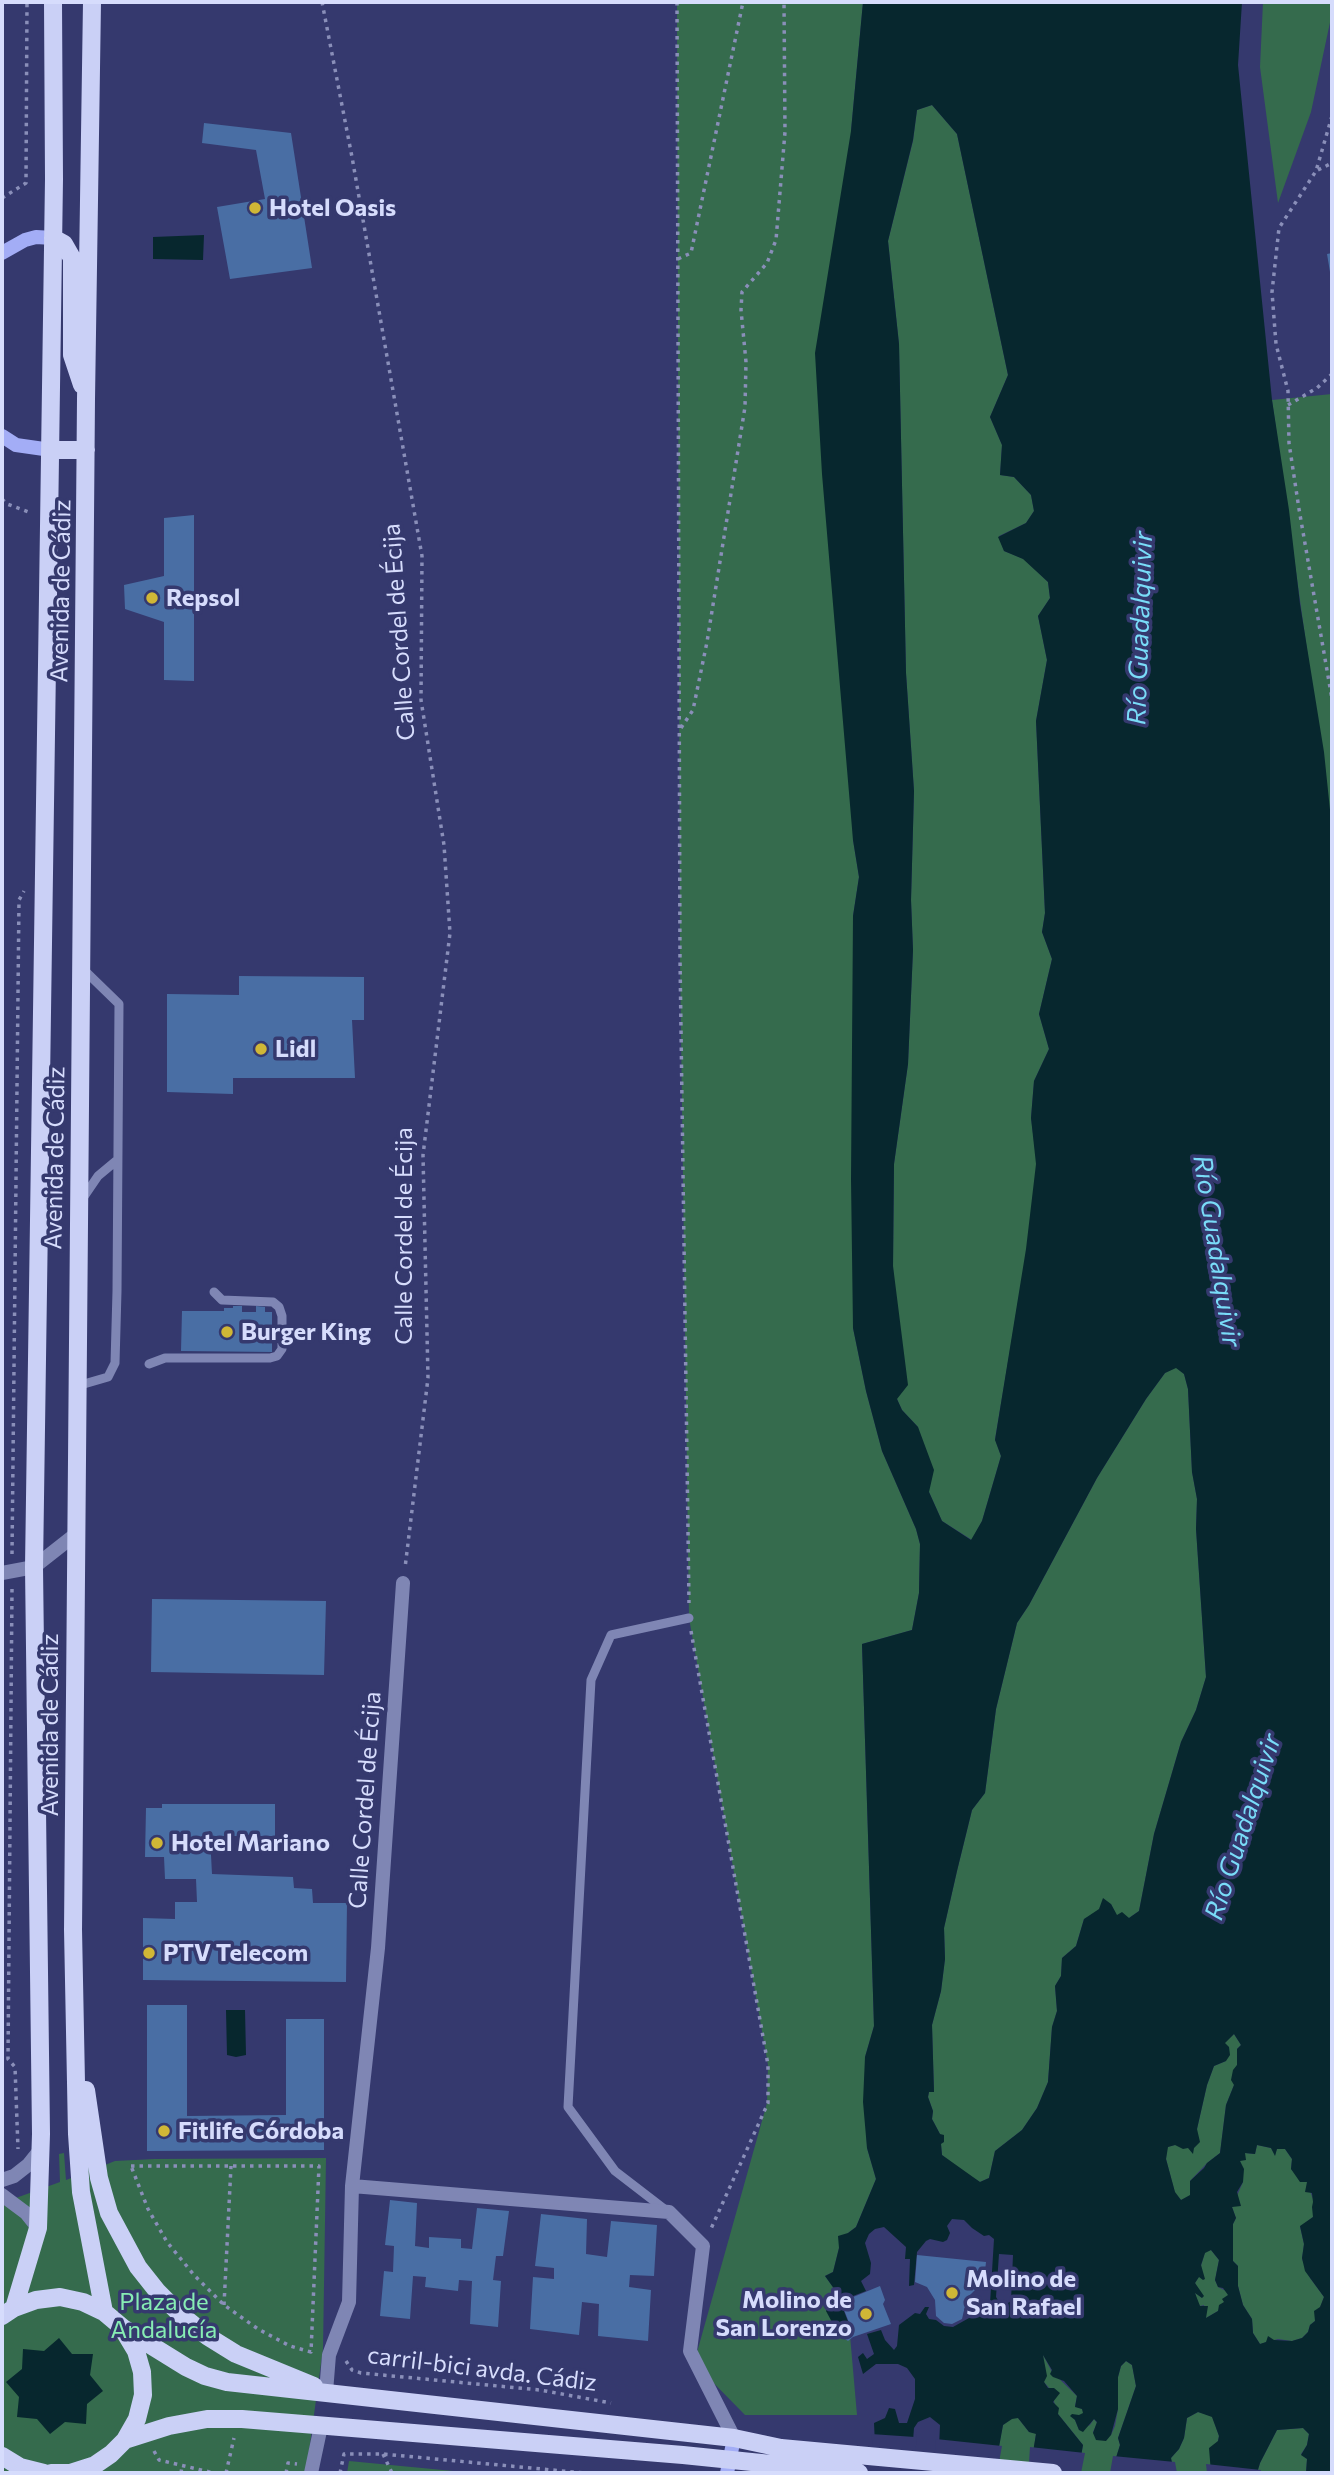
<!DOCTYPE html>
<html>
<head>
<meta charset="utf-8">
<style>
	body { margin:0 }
	#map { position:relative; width:1334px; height:2475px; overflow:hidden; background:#35396e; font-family:Commissioner,sans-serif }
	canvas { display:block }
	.frame { position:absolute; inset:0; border:4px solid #d6dcfc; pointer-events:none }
</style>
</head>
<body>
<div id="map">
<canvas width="1334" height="2475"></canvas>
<div class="frame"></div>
</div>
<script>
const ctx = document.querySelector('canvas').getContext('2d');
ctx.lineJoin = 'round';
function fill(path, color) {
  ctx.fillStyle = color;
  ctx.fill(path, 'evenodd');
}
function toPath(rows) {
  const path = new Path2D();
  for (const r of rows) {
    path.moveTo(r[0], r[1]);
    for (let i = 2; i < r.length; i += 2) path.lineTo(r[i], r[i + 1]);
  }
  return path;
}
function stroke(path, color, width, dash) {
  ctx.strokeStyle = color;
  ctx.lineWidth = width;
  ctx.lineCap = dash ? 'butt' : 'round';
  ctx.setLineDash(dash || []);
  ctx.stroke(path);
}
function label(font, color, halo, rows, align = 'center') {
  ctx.font = font + ' Commissioner,sans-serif';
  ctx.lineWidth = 7;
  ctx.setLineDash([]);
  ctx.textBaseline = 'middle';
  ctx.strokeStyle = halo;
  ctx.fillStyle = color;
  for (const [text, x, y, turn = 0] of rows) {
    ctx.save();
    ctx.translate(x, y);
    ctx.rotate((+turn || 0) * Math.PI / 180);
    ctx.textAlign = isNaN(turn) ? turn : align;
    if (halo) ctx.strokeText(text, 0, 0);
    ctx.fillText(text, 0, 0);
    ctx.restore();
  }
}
fill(toPath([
	[677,2,863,2,851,131,853,840,859,877,853,916,853,1328,866,1391,882,1451,916,1529,920,1544,919,1593,912,1630,862,1644,874,2026,865,2057,867,2148,876,2179,856,2227,848,2233,839,2248,833,2272,825,2276,835,2290,826,2310,839,2328,849,2324,857,2415,745,2415,694,2363,767,2103,768,2065,689,1618,680,958],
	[1263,2,1332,2,1332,13,1311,112,1278,203,1260,67],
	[932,105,957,134,1008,375,990,417,1002,445,1000,475,1014,477,1031,495,1034,511,1026,523,999,536,1004,551,1024,559,1048,582,1050,598,1038,616,1047,660,1036,721,1045,913,1042,932,1052,959,1039,1014,1049,1049,1034,1081,1031,1118,1037,1164,1027,1249,995,1439,1001,1456,982,1521,972,1540,942,1521,929,1492,918,1427,902,1410,897,1399,893,1266,894,1164,908,1064,913,950,911,900,914,791,906,673,899,344,888,241,913,141,917,110],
	[1332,394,1332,829,1272,400],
	[1176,1367,1184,1374,1188,1389,1192,1472,1197,1499,1196,1529,1206,1677,1196,1710,1181,1742,1154,1834,1139,1911,1129,1918,1116,1915,1111,1904,1084,1919,1076,1946,1062,1958,1061,1976,1055,1986,1057,2011,1052,2027,1048,2082,1037,2108,1022,2130,995,2151,989,2178,980,2182,959,2169,942,2155,940,2134,932,2119,933,2111,928,2097,929,2092,934,2092,932,2025,941,1991,945,1959,944,1928,957,1871,972,1810,985,1793,996,1709,1017,1623,1029,1605,1097,1478,1146,1399,1165,1373],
	[1234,2034,1241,2045,1237,2049,1237,2065,1234,2085,1226,2105,1220,2153,1207,2163,1190,2181,1190,2196,1181,2200,1175,2193,1166,2159,1167,2147,1175,2145,1197,2129,1207,2085,1214,2066,1226,2061,1224,2043],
	[1257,2145,1271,2148,1275,2155,1277,2148,1285,2149,1292,2159,1291,2169,1298,2177,1307,2182,1314,2202,1313,2217,1300,2227,1304,2244,1302,2259,1310,2278,1324,2297,1315,2321,1310,2325,1308,2332,1302,2338,1292,2341,1278,2339,1260,2344,1253,2333,1252,2319,1243,2305,1238,2286,1238,2266,1233,2261,1233,2224,1236,2218,1232,2207,1243,2182,1240,2161,1245,2153,1255,2154],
	[86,2151,92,2170,115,2161,155,2159,326,2158,323,2349,306,2473,2,2473,2,2203,60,2182,59,2154,64,2153,66,2180,87,2172],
	[1211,2250,1219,2260,1215,2280,1218,2287,1228,2292,1228,2296,1218,2311,1206,2318,1204,2305,1200,2306,1197,2302,1195,2292,1202,2298,1195,2283,1202,2271,1201,2266,1205,2252],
	[1043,2355,1052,2372,1077,2396,1075,2406,1082,2409,1084,2413,1075,2420,1079,2430,1090,2425,1094,2419,1097,2423,1093,2432,1100,2439,1111,2435,1115,2426,1118,2409,1118,2377,1121,2366,1126,2361,1132,2365,1136,2386,1118,2438,1120,2445,1114,2464,1114,2473,1078,2473,1083,2445,1058,2414,1050,2389,1044,2382],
	[1198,2412,1212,2416,1219,2436,1211,2473,1174,2473,1171,2458,1179,2449,1184,2438,1187,2418],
	[1012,2418,1018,2418,1029,2432,1036,2433,1032,2464,994,2469,1003,2425],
	[1303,2428,1309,2434,1307,2445,1301,2454,1307,2459,1306,2473,1257,2473,1260,2463,1277,2430],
	[349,2461,474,2473,347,2473]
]), '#356b4d');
fill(toPath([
	[863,2,1242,2,1238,65,1272,400,1289,510,1300,604,1324,752,1332,829,1332,2473,1306,2473,1307,2459,1301,2455,1307,2445,1309,2434,1303,2428,1277,2430,1260,2463,1257,2473,1211,2473,1209,2448,1218,2441,1219,2436,1212,2417,1198,2412,1187,2418,1184,2438,1179,2449,1171,2458,1174,2473,1114,2464,1120,2445,1118,2438,1136,2386,1132,2365,1126,2361,1121,2366,1118,2377,1118,2409,1111,2435,1106,2441,1096,2440,1093,2433,1097,2422,1094,2419,1083,2432,1079,2430,1075,2420,1070,2416,1072,2414,1079,2415,1083,2413,1082,2409,1075,2407,1077,2396,1064,2381,1053,2377,1050,2374,1052,2370,1043,2355,1047,2376,1044,2382,1048,2388,1054,2388,1060,2393,1053,2402,1059,2408,1058,2414,1083,2445,1078,2473,1033,2452,1036,2434,1029,2432,1018,2418,1012,2419,1003,2425,998,2453,939,2448,940,2425,930,2417,918,2422,914,2428,913,2441,875,2444,874,2423,885,2418,889,2408,895,2409,899,2423,907,2423,915,2399,915,2379,907,2368,898,2364,876,2364,863,2374,858,2357,863,2353,867,2359,874,2354,867,2334,881,2330,885,2340,894,2350,897,2346,899,2325,915,2313,920,2314,925,2307,929,2307,926,2314,929,2319,936,2320,944,2326,953,2327,969,2318,968,2305,977,2305,978,2307,985,2309,990,2304,994,2239,989,2235,984,2236,972,2228,964,2220,952,2219,947,2226,950,2233,947,2240,943,2242,930,2239,926,2241,917,2252,914,2285,909,2286,910,2259,905,2259,906,2247,884,2227,875,2229,869,2234,865,2243,871,2263,870,2274,861,2281,866,2291,840,2301,849,2324,839,2328,833,2324,826,2311,835,2290,825,2276,833,2272,839,2248,838,2236,848,2233,856,2227,876,2179,867,2148,863,2102,865,2057,874,2026,862,1644,912,1630,919,1593,920,1544,916,1529,882,1451,866,1391,853,1328,851,1179,853,916,859,877,853,840,822,474,815,353,851,131],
	[932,105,957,134,1008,375,990,417,1002,445,1000,475,1014,477,1031,495,1034,511,1026,523,998,537,1004,551,1023,559,1048,582,1050,598,1038,616,1047,660,1036,721,1045,913,1042,932,1052,959,1039,1014,1049,1049,1034,1081,1031,1118,1036,1164,1026,1249,995,1440,1001,1456,982,1521,971,1540,942,1521,929,1492,934,1470,918,1427,902,1410,897,1399,908,1385,893,1266,894,1164,908,1064,913,950,911,900,914,791,906,673,899,344,888,241,913,140,917,110],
	[1176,1368,1184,1374,1188,1389,1192,1472,1197,1499,1196,1529,1206,1677,1196,1710,1181,1742,1154,1834,1139,1911,1129,1918,1122,1912,1117,1915,1111,1904,1103,1898,1099,1909,1084,1919,1076,1946,1062,1958,1061,1976,1055,1986,1057,2011,1052,2027,1048,2082,1037,2108,1022,2130,995,2151,989,2178,980,2182,942,2155,941,2144,944,2142,944,2135,940,2134,932,2119,933,2111,928,2097,929,2092,934,2092,932,2025,941,1991,945,1959,944,1928,957,1871,972,1810,985,1793,996,1709,1017,1623,1029,1605,1097,1478,1146,1399,1165,1373],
	[1234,2034,1241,2045,1237,2049,1237,2065,1233,2070,1231,2080,1234,2085,1226,2105,1220,2153,1207,2163,1204,2168,1190,2181,1190,2195,1181,2200,1175,2192,1166,2159,1168,2147,1175,2145,1183,2149,1188,2148,1193,2154,1194,2148,1200,2142,1197,2129,1207,2085,1214,2066,1226,2061,1230,2055,1229,2047,1225,2043],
	[1257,2145,1271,2148,1275,2156,1277,2149,1285,2149,1292,2159,1291,2169,1300,2182,1307,2182,1305,2192,1312,2193,1313,2202,1312,2207,1313,2217,1300,2226,1304,2244,1302,2258,1305,2271,1324,2297,1320,2307,1314,2311,1315,2321,1310,2325,1308,2332,1302,2338,1292,2341,1274,2340,1268,2336,1266,2342,1260,2344,1253,2333,1252,2319,1243,2305,1238,2286,1238,2266,1233,2261,1233,2224,1236,2218,1232,2207,1241,2206,1237,2192,1243,2182,1244,2169,1240,2161,1246,2160,1245,2153,1255,2154],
	[1211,2250,1219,2260,1215,2280,1218,2287,1223,2288,1228,2295,1222,2299,1224,2302,1219,2305,1218,2311,1206,2318,1208,2306,1200,2306,1195,2293,1202,2298,1204,2296,1195,2283,1199,2277,1203,2280,1205,2279,1201,2265,1205,2253],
	[999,2254,1013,2255,1011,2301,1002,2307,996,2297],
	[204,235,203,260,153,259,153,237],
	[226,2010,245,2010,246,2055,236,2057,227,2055],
	[59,2338,72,2354,93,2354,90,2375,103,2391,87,2404,86,2424,65,2422,50,2434,37,2419,17,2417,19,2397,6,2382,22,2369,23,2349,44,2351]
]), '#07272e');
fill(toPath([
	[917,2432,914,2473,875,2473,875,2459,871,2434,915,2437],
	[936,2439,1002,2446,997,2473,933,2473],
	[1030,2447,1085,2453,1081,2473,1025,2473,1029,2463],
	[1113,2456,1175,2462,1177,2473,1110,2473],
	[1206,2464,1261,2470,1260,2473,1207,2473]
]), '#35396e');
fill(toPath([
	[204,123,291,133,312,268,230,279,217,207,265,199,256,150,202,143],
	[1332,253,1332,278,1331,278,1327,254],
	[194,515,194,681,164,680,164,622,125,609,124,585,164,576,164,518],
	[239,976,364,977,364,1020,352,1020,355,1078,233,1078,233,1094,167,1092,167,994,239,995],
	[233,1306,242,1306,242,1312,256,1312,256,1306,265,1307,265,1312,272,1312,272,1352,181,1351,182,1311,224,1311,224,1308,233,1308],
	[152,1599,326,1601,324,1675,151,1672],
	[162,1804,275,1804,275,1836,210,1836,212,1874,293,1877,294,1888,312,1889,313,1903,347,1903,346,1982,143,1980,143,1918,175,1919,175,1902,197,1902,196,1879,165,1879,164,1857,145,1857,146,1808,162,1808],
	[147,2005,187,2005,187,2116,286,2115,286,2019,324,2019,324,2150,147,2151],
	[390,2200,417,2203,415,2246,429,2248,429,2237,461,2239,461,2248,472,2249,477,2208,509,2211,503,2256,496,2256,493,2280,501,2281,498,2327,470,2324,472,2281,459,2280,458,2291,425,2287,426,2277,413,2276,410,2319,380,2316,384,2271,393,2272,394,2246,385,2245],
	[541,2214,587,2219,586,2254,607,2257,611,2221,657,2225,654,2276,630,2275,629,2287,651,2290,648,2341,598,2336,599,2304,582,2302,579,2335,530,2329,533,2277,554,2279,554,2268,535,2266],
	[917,2255,986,2262,984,2281,967,2298,962,2319,952,2324,944,2323,936,2316,935,2300,927,2287,915,2282],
	[880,2286,885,2300,883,2304,891,2324,853,2337,848,2341,845,2339,853,2333,841,2302]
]), '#496ea4');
stroke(toPath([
	[322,2,352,157,422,556,421,700,444,845,450,933,423,1155,428,1378,405,1568],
	[677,2,680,958,689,1603],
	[1332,116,1316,171,1279,228,1272,292,1276,344,1288,391,1289,443,1299,509,1332,699],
	[1318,170,1332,163],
	[2,198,26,183,27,2],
	[678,259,691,253,743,2],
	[1288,405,1317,388,1332,374],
	[2,499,7,504,31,513],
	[681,728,693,710,707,642,745,407,746,362,741,310,742,292,767,263,776,240,785,132,784,2],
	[12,1554,19,900,24,891],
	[12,1589,8,2059,15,2067,18,2149],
	[691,1631,768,2065,768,2103,710,2231],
	[131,2166,319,2166,311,2352,290,2346,258,2329,224,2305,194,2275,167,2242,148,2209,131,2166],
	[224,2305,231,2166],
	[346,2361,352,2370,361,2373,540,2390,611,2403],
	[154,2451,159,2460,214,2473],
	[383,2454,392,2473],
	[181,2473,182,2466],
	[226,2473,234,2438],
	[286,2473,288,2463,297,2464],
	[340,2473,344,2454,383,2454,584,2473]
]), '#8a8fb9', 3.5, [3.5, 5]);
stroke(toPath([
	[83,1198,98,1176,116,1161],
	[149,1364,165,1358,270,1358,277,1356,282,1349,282,1316,279,1307,273,1302,222,1300,214,1292],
	[77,1386,108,1377,115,1363,117,1291,119,1004,83,969],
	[667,2211,615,2171,568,2107,591,1680,611,1635,689,1618]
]), '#7f86b4', 9);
stroke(toPath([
	[2,1573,34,1567,76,1534],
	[2,2180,14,2176,28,2165,40,2150],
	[352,2186,669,2212,703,2246,690,2351,734,2438],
	[2,2195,26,2213,38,2228],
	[326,2392,329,2355,349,2302,352,2186,378,1948,403,1583],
	[311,2473,321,2426]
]), '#7f86b4', 14);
stroke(toPath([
	[2,253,25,240,36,237,53,238],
	[2,436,16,445,51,450],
	[727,2473,734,2438]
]), '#a3adf6', 14);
stroke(toPath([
	[92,2,86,399,73,1929,77,2134,81,2192,104,2312],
	[53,238,64,244,72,258,72,355,82,385],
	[51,450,86,450],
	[86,2090,99,2178,109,2213,138,2267,157,2291,180,2314,207,2336,236,2354,314,2386],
	[14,2308,38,2228,41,2134,34,1567,54,179,53,2],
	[2,2316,14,2308,36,2300,60,2297,83,2302,104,2312,123,2328,186,2367,205,2376,227,2382,734,2438,781,2448,1053,2473],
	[125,2440,169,2426,207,2419,242,2419,683,2455,859,2473],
	[2,2456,20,2467,44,2473],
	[51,2473,70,2473,95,2465,111,2454,125,2440,137,2419,143,2395,142,2372,136,2351,124,2331]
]), '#cad0f6', 18);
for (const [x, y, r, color] of [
	[255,208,7,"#d0b736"],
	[152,598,7,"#d0b736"],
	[261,1049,7,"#d0b736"],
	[227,1332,7,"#d0b736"],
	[157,1843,7,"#d0b736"],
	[149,1953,7,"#d0b736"],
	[164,2131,7,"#d0b736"],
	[952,2293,7,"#d0b736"],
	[866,2314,7,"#d0b736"]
]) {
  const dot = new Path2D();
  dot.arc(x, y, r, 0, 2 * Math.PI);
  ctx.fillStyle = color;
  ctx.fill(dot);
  stroke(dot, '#35396e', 2.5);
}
label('bold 24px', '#d6dcfc', '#35396e', [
	["Hotel Oasis",269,208],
	["Repsol",166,598],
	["Lidl",275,1049],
	["Burger King",241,1332],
	["Hotel Mariano",171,1843],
	["PTV Telecom",163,1953],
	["Fitlife Córdoba",178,2131],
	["Molino de",966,2279],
	["San Rafael",966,2307],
	["Molino de",852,2300,"right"],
	["San Lorenzo",852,2328,"right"]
], 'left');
label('24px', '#d6dcfc', '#35396e', [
	["Avenida de Cádiz",61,591,-89],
	["Calle Cordel de Écija",399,632,-94],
	["Avenida de Cádiz",55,1158,-89],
	["Calle Cordel de Écija",404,1236,-90],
	["Avenida de Cádiz",50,1725,-90],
	["Calle Cordel de Écija",365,1800,-86],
	["carril-bici avda. Cádiz",482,2369,7]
]);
label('24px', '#87edb4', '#35396e', [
	["Plaza de",164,2302],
	["Andalucía",164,2330]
]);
label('italic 26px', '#79dcf8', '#35396e', [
	["Río Guadalquivir",1140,628,-88],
	["Río Guadalquivir",1217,1251,81],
	["Río Guadalquivir",1243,1827,-72]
]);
</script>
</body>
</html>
